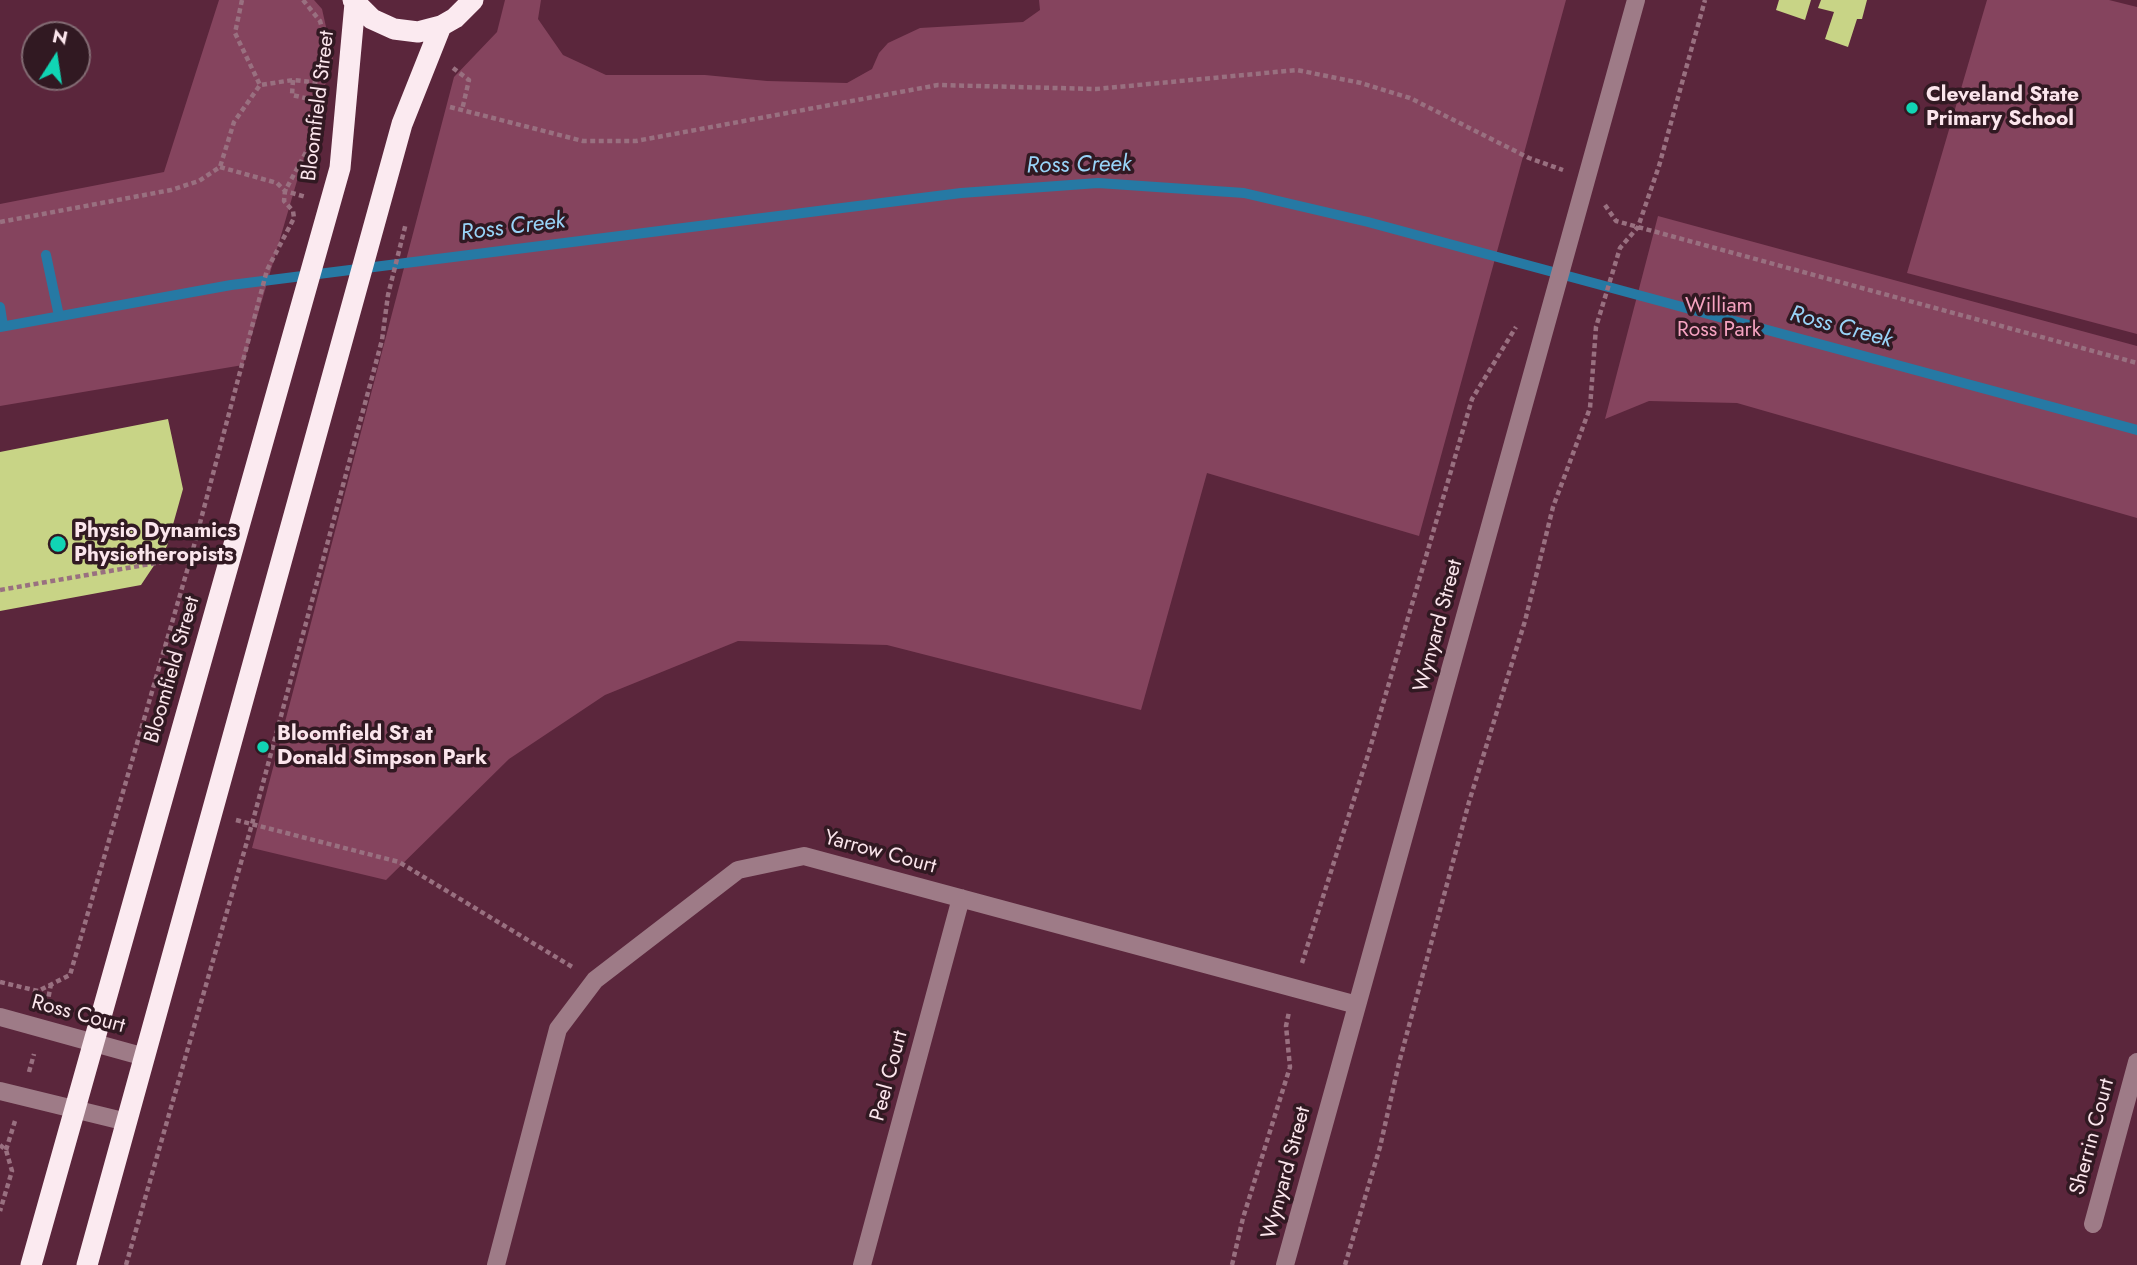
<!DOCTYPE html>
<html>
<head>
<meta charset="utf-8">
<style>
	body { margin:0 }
	#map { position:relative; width:2137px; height:1265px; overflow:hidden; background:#5b263c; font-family:Jost,sans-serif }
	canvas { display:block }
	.north { position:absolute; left:21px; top:21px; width:70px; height:70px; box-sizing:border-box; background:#311922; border:2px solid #826b73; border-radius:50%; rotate:12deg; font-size:19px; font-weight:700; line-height:28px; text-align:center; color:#fbe5ec }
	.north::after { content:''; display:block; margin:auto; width:24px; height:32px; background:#11d5b4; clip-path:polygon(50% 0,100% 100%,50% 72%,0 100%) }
</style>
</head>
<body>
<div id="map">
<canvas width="2137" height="1265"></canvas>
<div class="north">N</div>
</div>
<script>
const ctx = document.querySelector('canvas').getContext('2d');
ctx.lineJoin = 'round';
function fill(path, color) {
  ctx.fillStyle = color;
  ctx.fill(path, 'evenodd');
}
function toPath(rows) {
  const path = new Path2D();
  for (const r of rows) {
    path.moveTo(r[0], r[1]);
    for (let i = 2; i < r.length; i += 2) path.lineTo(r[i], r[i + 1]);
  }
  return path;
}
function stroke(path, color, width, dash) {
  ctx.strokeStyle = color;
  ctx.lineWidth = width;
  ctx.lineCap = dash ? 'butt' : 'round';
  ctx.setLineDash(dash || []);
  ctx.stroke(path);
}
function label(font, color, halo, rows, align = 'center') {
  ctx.font = font + ' Jost,sans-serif';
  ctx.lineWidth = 7;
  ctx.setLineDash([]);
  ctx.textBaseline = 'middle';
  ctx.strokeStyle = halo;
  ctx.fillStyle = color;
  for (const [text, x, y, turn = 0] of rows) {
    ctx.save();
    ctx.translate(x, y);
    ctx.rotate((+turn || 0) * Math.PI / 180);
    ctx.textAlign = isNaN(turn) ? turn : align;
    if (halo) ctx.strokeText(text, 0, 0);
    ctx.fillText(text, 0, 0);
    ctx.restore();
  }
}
fill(toPath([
	[219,0,314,0,322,9,333,58,243,365,0,406,0,204,164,172],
	[505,0,541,0,538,19,563,55,606,75,705,75,767,81,847,83,872,69,879,53,888,43,920,28,1023,22,1040,10,1039,0,1566,0,1419,536,1207,473,1141,710,887,645,738,641,605,695,509,759,386,880,252,848,454,77,497,32],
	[1987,0,2109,0,2137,7,2137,334,1907,273],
	[1658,216,2137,346,2137,518,1737,403,1649,401,1605,419]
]), '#85445e');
stroke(toPath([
	[46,255,59,316],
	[0,307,3,326],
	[0,327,231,285,961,193,1098,183,1244,193,1368,222,2137,430]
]), '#2679a4', 10);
fill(toPath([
	[1779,0,1811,0,1805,20,1776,10],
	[1821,0,1867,0,1862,19,1857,19,1848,47,1825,39,1834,12,1818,8],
	[168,419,183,489,167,546,141,585,0,611,0,452]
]), '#c8d486');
stroke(toPath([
	[242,0,235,33,260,85],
	[303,0,320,21,323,31],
	[453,68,469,80,462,110],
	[293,80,292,95,318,101],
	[450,107,583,141,636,141,938,85,1096,89,1297,70,1361,83,1410,98,1529,158,1563,170],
	[220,167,277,183,285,191,306,197],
	[1605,205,1616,221,2137,363],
	[0,222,171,190,199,181,220,167,234,122,260,85,293,80,320,83],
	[0,590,191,557],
	[236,820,399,862,574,968],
	[1302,963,1368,755,1472,399,1516,327],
	[0,982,38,991,70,975,191,557,267,270,294,218,293,211,284,201,285,191,313,139],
	[47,1005,51,984],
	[29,1072,34,1054],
	[0,1145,6,1150,12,1171,0,1211],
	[6,1150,15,1121],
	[126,1265,252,824,382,340,388,295,406,223],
	[1232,1265,1243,1218,1290,1067,1286,1026,1289,1012],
	[1345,1265,1380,1147,1399,1063,1469,802,1525,621,1553,507,1590,408,1596,327,1620,248,1638,227,1659,166,1705,0]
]), '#997080', 4.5, [5, 3.5]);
stroke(toPath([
	[0,1017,145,1057],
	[0,1091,127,1122],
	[2093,1224,2137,1062],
	[496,1265,558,1029,595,980,738,870,804,856,1357,1005],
	[862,1265,961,898],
	[1285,1265,1636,0]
]), '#9e7b87', 18);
stroke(toPath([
	[353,0,372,19,394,29,418,32,441,26,455,18,473,0],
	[31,1265,340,168,355,3],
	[87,1265,402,124,441,26]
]), '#fbeaf0', 21);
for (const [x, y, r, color] of [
	[1912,108,7,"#11d5b4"],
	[58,544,9,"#11d5b4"],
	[263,747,7,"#11d5b4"]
]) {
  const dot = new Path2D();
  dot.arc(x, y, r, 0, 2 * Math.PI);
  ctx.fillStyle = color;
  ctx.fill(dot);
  stroke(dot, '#311922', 2.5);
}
label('bold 21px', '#fbe5ec', '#311922', [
	["Cleveland State",1926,96],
	["Primary School",1926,120],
	["Physio Dynamics",74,532],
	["Physiotheropists",74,556],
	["Bloomfield St at",277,735],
	["Donald Simpson Park",277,759]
], 'left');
label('21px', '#fbe5ec', '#311922', [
	["Bloomfield Street",319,106,-83],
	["Wynyard Street",1439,626,-75],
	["Bloomfield Street",173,670,-74],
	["Yarrow Court",880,853,15],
	["Ross Court",78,1015,15],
	["Peel Court",890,1076,-75],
	["Sherrin Court",2093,1137,-75],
	["Wynyard Street",1287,1173,-75]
]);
label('21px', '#f6a3c1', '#311922', [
	["William",1719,307],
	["Ross Park",1719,331]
]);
label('italic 23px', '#98d3f7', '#311922', [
	["Ross Creek",1079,166,-1],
	["Ross Creek",513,228,-7],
	["Ross Creek",1841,328,15]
]);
</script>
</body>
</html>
